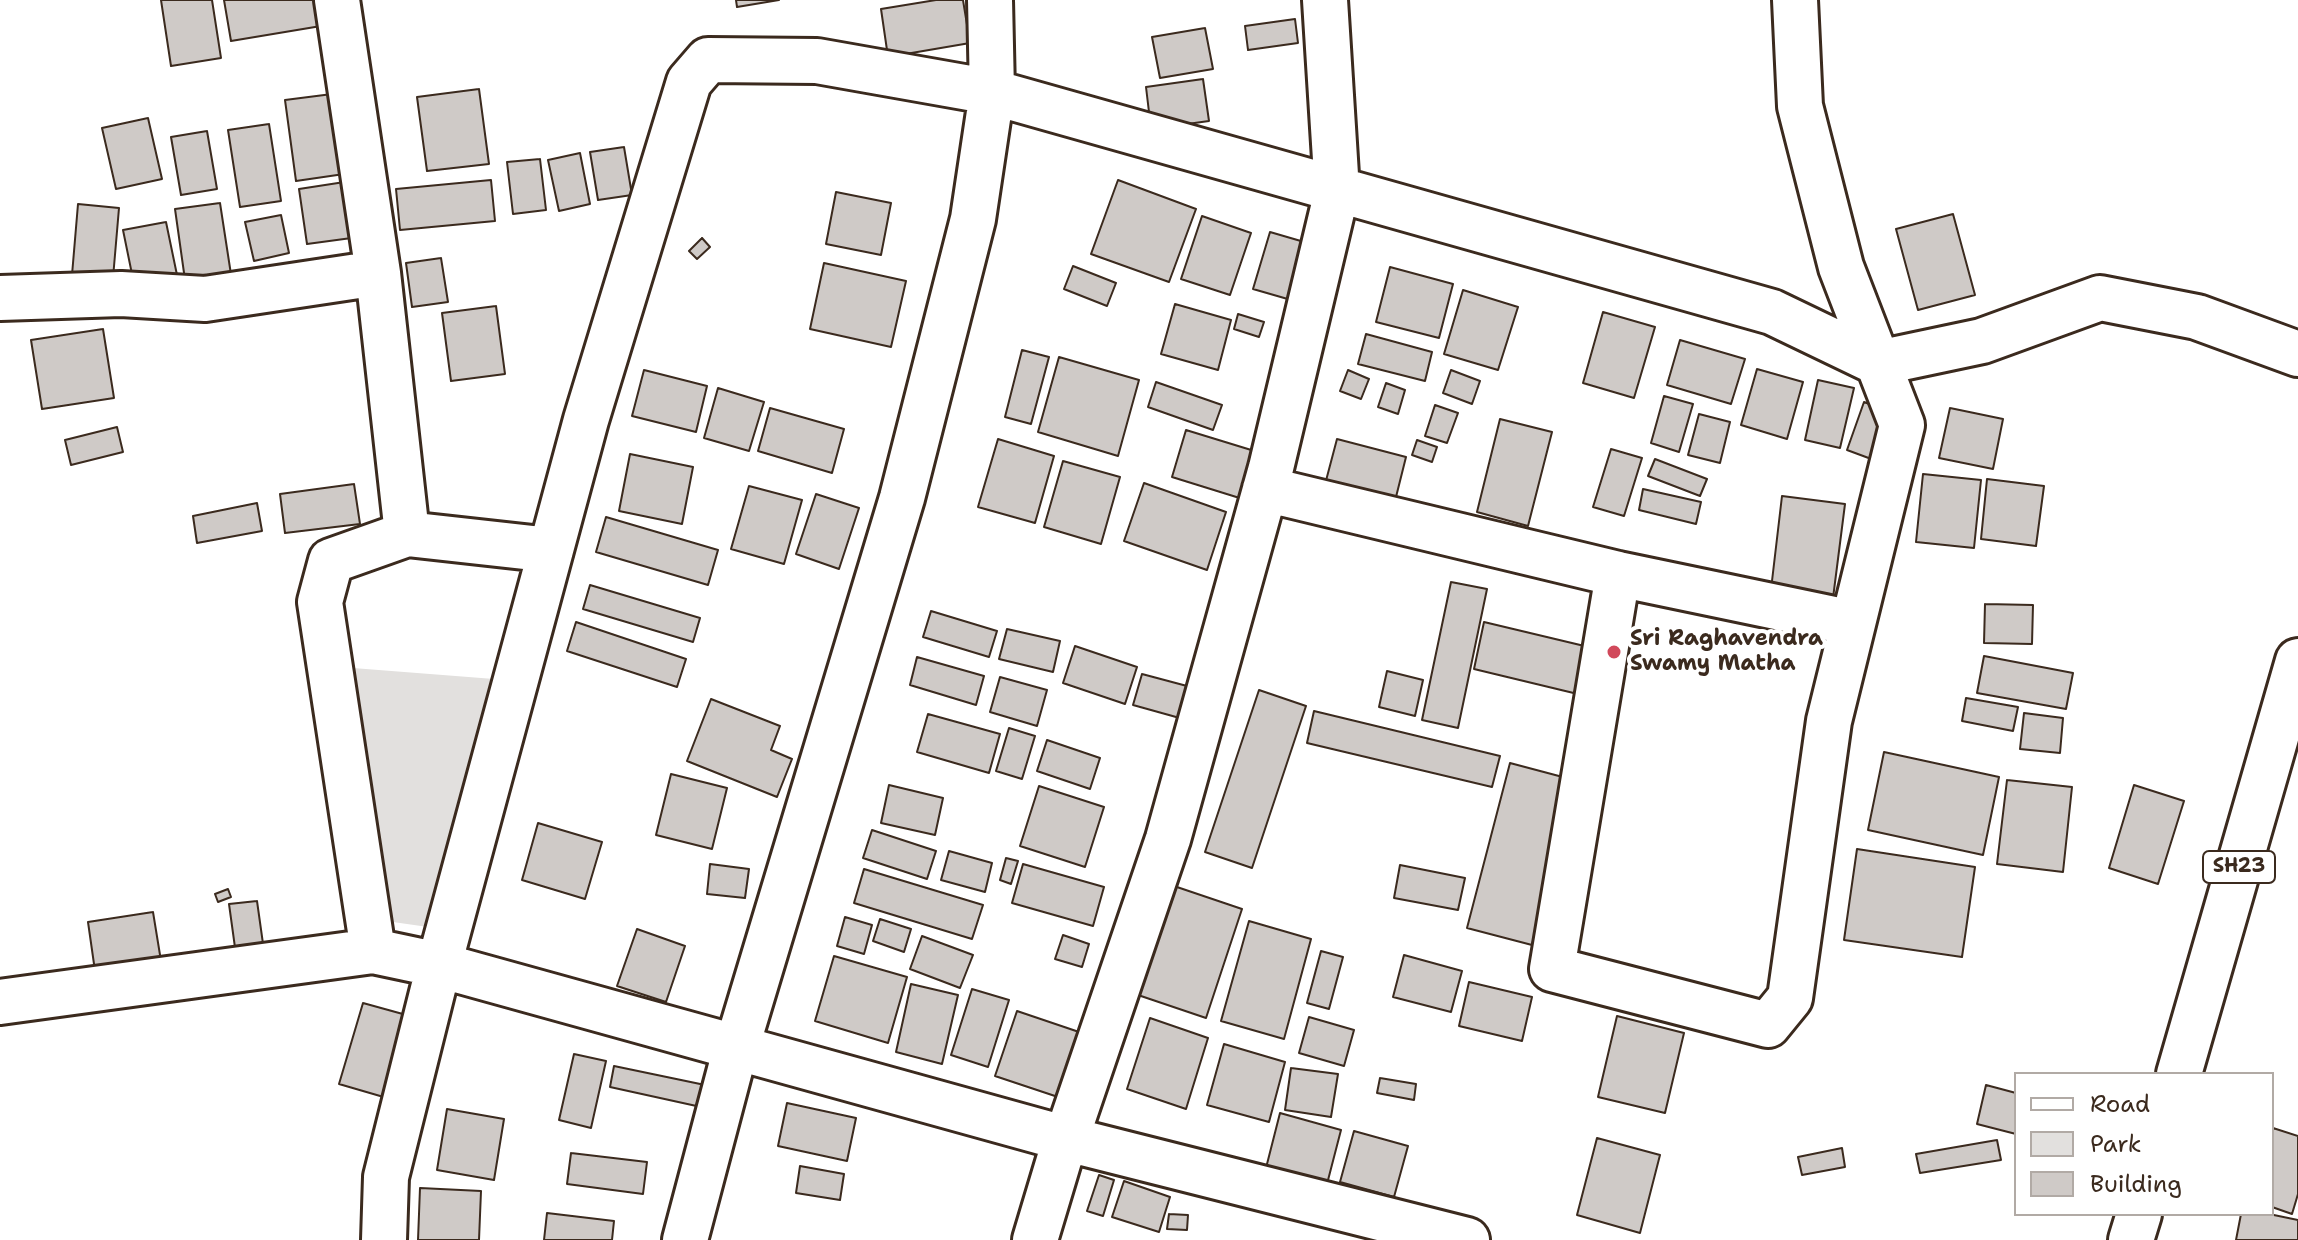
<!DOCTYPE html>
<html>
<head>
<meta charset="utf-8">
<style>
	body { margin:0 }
	#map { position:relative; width:2298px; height:1240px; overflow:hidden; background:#fff; font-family:"Shantell Sans",sans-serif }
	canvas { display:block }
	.legend { position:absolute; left:2014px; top:1072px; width:260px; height:144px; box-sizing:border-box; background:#fff; border:2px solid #b1aaa5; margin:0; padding:10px 14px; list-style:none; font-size:24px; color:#3b2a1e }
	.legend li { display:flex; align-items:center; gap:16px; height:40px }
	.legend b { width:40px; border:2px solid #b1aaa5 }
</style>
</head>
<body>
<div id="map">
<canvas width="2298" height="1240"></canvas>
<ul class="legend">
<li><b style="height:10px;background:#fff"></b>Road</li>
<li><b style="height:22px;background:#e2e0de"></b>Park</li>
<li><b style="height:22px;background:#cfcac7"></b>Building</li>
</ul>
</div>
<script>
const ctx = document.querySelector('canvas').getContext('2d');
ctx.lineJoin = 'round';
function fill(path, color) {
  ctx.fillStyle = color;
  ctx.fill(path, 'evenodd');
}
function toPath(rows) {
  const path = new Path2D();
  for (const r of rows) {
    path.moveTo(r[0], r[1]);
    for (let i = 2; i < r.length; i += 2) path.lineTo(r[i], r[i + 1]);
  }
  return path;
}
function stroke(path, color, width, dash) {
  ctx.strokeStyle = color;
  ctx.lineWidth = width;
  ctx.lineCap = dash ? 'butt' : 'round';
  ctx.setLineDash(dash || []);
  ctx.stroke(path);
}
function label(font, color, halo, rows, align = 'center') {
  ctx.font = font + ' "Shantell Sans",sans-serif';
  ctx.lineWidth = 8;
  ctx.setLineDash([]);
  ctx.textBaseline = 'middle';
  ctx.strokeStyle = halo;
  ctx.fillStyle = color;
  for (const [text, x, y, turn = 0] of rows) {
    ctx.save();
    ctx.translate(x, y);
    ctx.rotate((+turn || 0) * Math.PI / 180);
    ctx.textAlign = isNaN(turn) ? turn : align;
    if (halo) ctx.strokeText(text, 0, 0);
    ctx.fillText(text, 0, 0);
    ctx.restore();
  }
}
fill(toPath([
	[353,668,494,679,428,927,386,921]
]), '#e2e0de');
const building = toPath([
	[161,0,212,0,221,58,171,66,161,0],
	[224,0,329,0,333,24,231,41,224,0],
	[736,0,779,0,737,7,736,0],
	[936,0,963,0,970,43,888,57,881,9,936,0],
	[1295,19,1298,43,1248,50,1245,26,1295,19],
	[1205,28,1213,69,1160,78,1152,37,1205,28],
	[1203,79,1209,121,1151,129,1146,87,1203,79],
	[479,89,489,164,427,171,417,97,479,89],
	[340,93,351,173,296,181,285,100,340,93],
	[148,118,162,179,116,189,102,128,148,118],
	[269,124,281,201,240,207,228,130,269,124],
	[207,131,217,189,181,195,171,137,207,131],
	[624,147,632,195,598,200,590,152,624,147],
	[580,153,590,204,559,211,548,160,580,153],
	[540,159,546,210,513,214,507,162,540,159],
	[491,180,495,221,400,230,396,189,491,180],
	[1118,180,1196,209,1169,282,1091,254,1118,180],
	[351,181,359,237,307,244,299,189,351,181],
	[836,192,891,203,881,255,826,244,836,192],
	[220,203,232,281,186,287,175,209,220,203],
	[78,204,119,208,113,278,72,275,78,204],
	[1953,214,1975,295,1918,310,1896,229,1953,214],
	[281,215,289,253,254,261,245,222,281,215],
	[1202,216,1251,233,1230,295,1181,279,1202,216],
	[166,222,177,275,134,284,123,230,166,222],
	[1270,232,1318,246,1305,304,1253,289,1270,232],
	[702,238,710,247,697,259,689,251,702,238],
	[441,258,448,302,412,307,406,263,441,258],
	[824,263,906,281,891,347,810,329,824,263],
	[1073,266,1116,283,1107,306,1064,289,1073,266],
	[1390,267,1453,284,1439,338,1376,322,1390,267],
	[1463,290,1518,307,1498,370,1444,354,1463,290],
	[1175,304,1231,320,1218,370,1161,354,1175,304],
	[496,306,505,374,451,381,442,313,496,306],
	[1603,312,1655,327,1634,398,1583,383,1603,312],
	[1238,314,1264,322,1259,337,1234,329,1238,314],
	[103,329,114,398,42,409,31,340,103,329],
	[1366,334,1432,352,1425,381,1358,364,1366,334],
	[1680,340,1745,359,1731,404,1667,385,1680,340],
	[1022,350,1049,357,1031,424,1005,417,1022,350],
	[1059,357,1139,380,1118,456,1038,432,1059,357],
	[1757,369,1803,382,1787,439,1741,425,1757,369],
	[644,370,707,386,696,432,632,416,644,370],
	[1348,370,1369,379,1361,399,1340,391,1348,370],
	[1451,370,1480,381,1472,404,1443,393,1451,370],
	[1818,380,1854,388,1840,448,1805,440,1818,380],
	[1156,382,1222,405,1213,430,1148,407,1156,382],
	[1386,383,1405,390,1398,414,1378,407,1386,383],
	[718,388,764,402,749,451,704,438,718,388],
	[1664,396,1693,404,1679,452,1651,443,1664,396],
	[1864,402,1891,412,1874,460,1847,450,1864,402],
	[1435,405,1458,413,1447,443,1425,436,1435,405],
	[770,408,844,429,832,473,758,451,770,408],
	[1950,408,2003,419,1993,469,1939,458,1950,408],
	[1699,414,1730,422,1720,463,1688,455,1699,414],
	[1500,419,1552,432,1528,526,1477,512,1500,419],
	[117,427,123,452,71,465,65,440,117,427],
	[1186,430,1261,453,1246,500,1172,477,1186,430],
	[998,439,1054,456,1035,523,978,507,998,439],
	[1337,439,1406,457,1393,509,1323,492,1337,439],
	[1417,440,1437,447,1432,462,1412,455,1417,440],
	[1611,449,1642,458,1624,516,1593,507,1611,449],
	[630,454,693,467,682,524,619,511,630,454],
	[1655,459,1707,479,1700,496,1648,476,1655,459],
	[1063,461,1120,477,1101,544,1044,527,1063,461],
	[1923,474,1981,480,1974,548,1916,542,1923,474],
	[1987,479,2044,486,2036,546,1981,539,1987,479],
	[1144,483,1226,512,1207,570,1124,541,1144,483],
	[354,484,360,524,285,533,280,494,354,484],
	[749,486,802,500,784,564,731,549,749,486],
	[1643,489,1701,502,1696,524,1639,510,1643,489],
	[816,494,859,508,839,569,796,554,816,494],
	[1782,496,1845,504,1832,606,1770,598,1782,496],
	[257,503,262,531,197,543,193,516,257,503],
	[606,517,718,550,708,585,596,552,606,517],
	[1451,582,1487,589,1458,728,1422,720,1451,582],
	[590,585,700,618,693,642,583,609,590,585],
	[1985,604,2033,605,2032,644,1984,643,1985,604],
	[931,611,997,631,989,657,923,637,931,611],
	[576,622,686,659,677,687,567,651,576,622],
	[1484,622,1597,649,1586,696,1474,669,1484,622],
	[1007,629,1060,641,1053,672,999,659,1007,629],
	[1075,646,1137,667,1125,704,1063,683,1075,646],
	[1984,656,2073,673,2066,709,1977,693,1984,656],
	[917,657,984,676,976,705,910,685,917,657],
	[1387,671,1423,680,1415,716,1379,707,1387,671],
	[1142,674,1202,690,1194,722,1133,705,1142,674],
	[1000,677,1047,690,1037,726,990,712,1000,677],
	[1259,690,1306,706,1252,868,1205,852,1259,690],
	[1966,698,2018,707,2013,731,1962,721,1966,698],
	[711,699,780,726,771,750,792,759,777,797,687,761,711,699],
	[1314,711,1500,756,1492,787,1307,743,1314,711],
	[2024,713,2063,718,2060,753,2020,749,2024,713],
	[928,714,1000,734,989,773,917,752,928,714],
	[1009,728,1035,736,1022,779,996,771,1009,728],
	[1047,740,1100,758,1090,789,1037,771,1047,740],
	[1884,752,1999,777,1983,855,1868,830,1884,752],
	[1510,763,1574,780,1532,945,1467,928,1510,763],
	[671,774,727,788,712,849,656,835,671,774],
	[2007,780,2072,787,2063,872,1997,864,2007,780],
	[889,785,943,798,935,835,881,823,889,785],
	[2134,785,2184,801,2158,884,2109,868,2134,785],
	[1039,786,1104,807,1085,867,1020,846,1039,786],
	[538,823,602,842,585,899,522,880,538,823],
	[872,830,936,851,927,879,863,858,872,830],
	[1857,849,1975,867,1962,957,1844,940,1857,849],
	[949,851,992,863,985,892,941,880,949,851],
	[1006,858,1018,861,1011,884,1000,880,1006,858],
	[710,864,749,869,745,898,707,894,710,864],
	[1023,864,1104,887,1093,926,1012,903,1023,864],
	[1400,865,1465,878,1458,910,1394,898,1400,865],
	[864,869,983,905,972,939,854,903,864,869],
	[1171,885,1242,909,1206,1018,1135,994,1171,885],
	[228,889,231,897,218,902,215,894,228,889],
	[257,901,265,958,237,962,229,904,257,901],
	[153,912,161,961,95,971,88,922,153,912],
	[845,917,872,925,864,954,837,946,845,917],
	[880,919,911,929,904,952,873,941,880,919],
	[1249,921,1311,939,1284,1039,1221,1021,1249,921],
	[637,929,685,946,666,1002,617,986,637,929],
	[1063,935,1089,944,1082,967,1055,959,1063,935],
	[922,936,973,955,960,988,910,969,922,936],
	[1321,951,1343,957,1329,1009,1307,1003,1321,951],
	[1404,955,1462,971,1451,1012,1393,997,1404,955],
	[834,956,907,977,888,1043,815,1021,834,956],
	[1469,982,1532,997,1522,1041,1459,1026,1469,982],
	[911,984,958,995,942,1064,896,1052,911,984],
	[972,989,1009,1000,988,1067,951,1055,972,989],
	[363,1003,410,1016,387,1098,339,1084,363,1003],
	[1017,1011,1085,1034,1064,1099,995,1076,1017,1011],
	[1617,1016,1684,1033,1665,1113,1598,1097,1617,1016],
	[1309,1017,1354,1030,1344,1066,1299,1053,1309,1017],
	[1150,1018,1208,1038,1186,1109,1127,1089,1150,1018],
	[1224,1044,1285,1062,1269,1122,1207,1105,1224,1044],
	[574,1054,606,1061,591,1128,559,1120,574,1054],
	[614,1066,705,1085,701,1107,610,1087,614,1066],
	[1291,1068,1338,1074,1331,1117,1285,1110,1291,1068],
	[1380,1078,1416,1084,1414,1100,1377,1093,1380,1078],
	[1986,1085,2016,1093,2016,1134,1977,1124,1986,1085],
	[787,1103,856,1118,847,1161,778,1146,787,1103],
	[447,1109,504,1119,494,1180,437,1170,447,1109],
	[1280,1113,1341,1130,1327,1184,1266,1168,1280,1113],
	[2273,1128,2298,1136,2298,1194,2292,1214,2272,1207,2273,1128],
	[1354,1131,1408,1146,1394,1197,1340,1182,1354,1131],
	[1597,1138,1660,1155,1640,1233,1577,1215,1597,1138],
	[1997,1140,2001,1160,1920,1173,1916,1154,1997,1140],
	[1842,1148,1845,1167,1802,1175,1798,1157,1842,1148],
	[571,1153,647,1162,643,1194,567,1184,571,1153],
	[800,1166,844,1174,840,1200,796,1193,800,1166],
	[1099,1175,1114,1180,1103,1216,1087,1211,1099,1175],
	[1124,1181,1170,1197,1159,1232,1112,1217,1124,1181],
	[420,1188,481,1191,479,1240,418,1240,420,1188],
	[547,1213,614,1221,612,1240,544,1240,547,1213],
	[1169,1214,1188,1215,1187,1230,1167,1229,1169,1214],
	[2241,1214,2269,1214,2298,1220,2298,1240,2236,1240,2241,1214]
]);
fill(building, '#cfcac7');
stroke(building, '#3b2a1e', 2);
const minor = toPath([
	[1795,0,1800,106,1841,267,1878,363,1982,341,2100,298,2197,317,2298,354],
	[0,298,121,294,205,299,378,273,337,0],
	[1265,489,1618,574],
	[407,534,551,550],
	[373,951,439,965,1067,1139,1467,1240],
	[0,1002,373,951,320,602,331,561,407,534,378,273],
	[384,1240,386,1177,439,965,586,420,689,82,708,60,817,61,992,92,1772,312,1878,363,1902,425,1829,721,1790,998,1768,1025,1552,969,1618,574,1853,623],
	[685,1240,731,1066,902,498,973,219,992,92,990,0],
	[1035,1240,1059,1160,1168,839,1271,468,1337,191,1325,0]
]);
const major = toPath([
	[2179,1074,2298,661],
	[2131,1240,2139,1214]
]);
stroke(minor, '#3b2a1e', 50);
stroke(major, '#3b2a1e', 50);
stroke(minor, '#fff', 44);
stroke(major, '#fff', 44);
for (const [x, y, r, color] of [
	[1614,652,8,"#d1495b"]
]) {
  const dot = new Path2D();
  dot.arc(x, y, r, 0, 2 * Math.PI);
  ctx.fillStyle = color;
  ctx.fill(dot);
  stroke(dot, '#fff', 3);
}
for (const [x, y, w] of [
	[2239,867,72]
]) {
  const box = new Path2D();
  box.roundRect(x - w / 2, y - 16, w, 32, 6);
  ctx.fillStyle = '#fff';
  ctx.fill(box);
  stroke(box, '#3b2a1e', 2);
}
label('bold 20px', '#3b2a1e', null, [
	["SH23",2239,867]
]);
label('bold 22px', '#3b2a1e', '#fff', [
	["Sri Raghavendra",1630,639],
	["Swamy Matha",1630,664]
], 'left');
</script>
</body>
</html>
